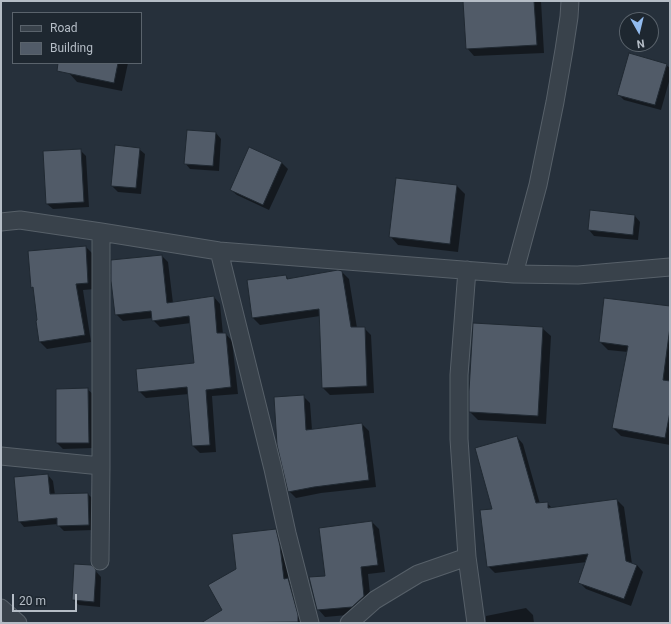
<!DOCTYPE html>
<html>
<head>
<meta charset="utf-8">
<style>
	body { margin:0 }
	#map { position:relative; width:671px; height:624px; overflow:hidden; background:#26303b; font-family:Roboto,sans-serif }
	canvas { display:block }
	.frame { position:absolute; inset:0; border:2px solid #b5bdc6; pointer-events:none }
	.legend { position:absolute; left:12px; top:12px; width:130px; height:52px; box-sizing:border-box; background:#1e2730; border:1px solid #5a636c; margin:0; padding:5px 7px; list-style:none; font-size:12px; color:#b5bdc6 }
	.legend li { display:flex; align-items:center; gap:8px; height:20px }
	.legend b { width:20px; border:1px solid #5a636c }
	.north { position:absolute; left:619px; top:12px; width:40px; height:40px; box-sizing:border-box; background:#1e2730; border:1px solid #5a636c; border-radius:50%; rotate:172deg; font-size:11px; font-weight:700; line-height:16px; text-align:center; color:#b5bdc6 }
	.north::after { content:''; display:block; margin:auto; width:14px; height:18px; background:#92bbee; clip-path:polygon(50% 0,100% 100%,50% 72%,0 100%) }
	.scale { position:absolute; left:12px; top:594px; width:65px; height:18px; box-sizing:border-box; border:2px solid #b5bdc6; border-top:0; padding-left:5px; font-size:12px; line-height:14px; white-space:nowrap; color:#b5bdc6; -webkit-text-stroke:3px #1e2730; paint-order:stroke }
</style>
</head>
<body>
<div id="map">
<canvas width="671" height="624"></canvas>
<div class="frame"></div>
<ul class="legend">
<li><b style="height:5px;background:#39424b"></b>Road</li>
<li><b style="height:11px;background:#515b68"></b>Building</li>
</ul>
<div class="north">N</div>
<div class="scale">20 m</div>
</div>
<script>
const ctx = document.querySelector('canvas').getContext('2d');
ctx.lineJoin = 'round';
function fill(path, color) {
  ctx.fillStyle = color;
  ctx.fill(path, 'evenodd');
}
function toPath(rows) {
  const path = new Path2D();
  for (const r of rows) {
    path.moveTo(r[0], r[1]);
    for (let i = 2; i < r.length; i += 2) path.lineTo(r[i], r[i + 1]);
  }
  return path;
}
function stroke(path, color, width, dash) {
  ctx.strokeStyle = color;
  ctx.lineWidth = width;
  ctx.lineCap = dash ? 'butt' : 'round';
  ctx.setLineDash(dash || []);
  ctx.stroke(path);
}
fill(toPath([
	[464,1,541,1,544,53,474,56,467,48],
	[71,63,128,63,122,91,77,82,69,73],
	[666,65,670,68,670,78,661,110,624,100,618,94],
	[216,133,221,139,219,171,190,169,185,163],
	[250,148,282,163,288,169,269,210,237,195,231,190],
	[139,149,145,154,141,194,118,192,112,186],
	[80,150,86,156,89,207,53,209,47,204],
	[457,186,465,194,458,252,398,245,390,236],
	[635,216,640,222,638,240,594,236,589,230],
	[86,247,93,254,95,289,83,290,91,342,47,349,40,342,35,290,32,287],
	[162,256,168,262,173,303,214,297,220,304,223,334,226,334,232,341,238,394,212,396,216,452,200,453,193,446,189,394,146,398,139,391,195,364,191,323,160,327,153,320,153,318,123,321,116,314],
	[342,272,349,279,357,328,364,328,371,335,374,393,330,395,323,388,320,316,260,325,253,318,286,276,289,280],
	[670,307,670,445,621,436,613,428,628,352,608,350,600,342],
	[542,328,551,336,546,424,478,420,470,412],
	[87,389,93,394,94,448,63,449,57,443],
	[303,396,310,403,312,430,362,424,369,431,376,487,321,493,296,498,289,491],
	[517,437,523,444,540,504,547,503,553,509,617,500,624,507,632,564,637,565,643,572,631,606,586,589,579,582,587,562,495,573,488,566,493,510],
	[48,475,53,481,55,495,88,494,93,499,94,530,64,531,58,525,58,524,24,527,19,521],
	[372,522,379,529,385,572,368,574,371,604,359,614,325,617,318,609,327,577],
	[275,530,281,535,285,552,289,580,294,585,303,623,203,623,223,610,237,570],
	[91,566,101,577,100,607,79,605,73,600],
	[526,608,533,615,534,623,486,623,486,616]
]), '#0007');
const building = toPath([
	[463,1,534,1,537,45,466,49,463,1],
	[629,53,667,64,655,105,617,95,629,53],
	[58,63,118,63,114,83,57,71,58,63],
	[187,130,216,132,213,166,184,164,187,130],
	[115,145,140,148,136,188,111,186,115,145],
	[249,147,282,162,263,205,230,190,249,147],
	[81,149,84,202,46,204,43,151,81,149],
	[396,178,457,185,450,244,389,237,396,178],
	[590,210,635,215,633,235,588,230,590,210],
	[86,246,88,283,76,284,85,335,39,342,36,321,37,320,33,287,31,288,28,251,86,246],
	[162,255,167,303,214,296,217,333,226,333,231,387,206,390,210,445,192,446,187,387,138,392,136,369,194,363,189,316,152,321,151,311,115,315,111,281,111,260,162,255],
	[338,270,342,271,351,327,365,327,367,386,322,388,319,309,252,318,247,280,286,275,287,279,338,270],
	[604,298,670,306,670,327,663,380,670,381,670,412,665,438,612,428,628,346,599,342,604,298],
	[473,323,543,327,538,416,469,412,469,391,473,323],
	[88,388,89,443,56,443,56,389,88,388],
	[304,395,306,430,362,423,369,480,314,487,288,492,277,445,274,397,304,395],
	[517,436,536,503,548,502,548,508,617,499,626,561,637,565,624,599,578,583,588,554,487,567,480,510,492,509,475,448,517,436],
	[48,474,50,494,88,493,89,525,57,526,57,518,18,522,14,477,48,474],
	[372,521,378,565,361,567,364,596,352,607,317,610,309,577,325,576,319,528,372,521],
	[276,529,280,546,284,579,288,578,298,615,298,622,201,623,222,610,208,585,236,569,232,534,276,529],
	[74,564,91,565,96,570,94,602,72,600,74,564]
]);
fill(building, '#515b68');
stroke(building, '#202932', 1);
const minor = toPath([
	[1,222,20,220,101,232,219,251,514,274,578,275,670,267],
	[219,251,273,469,287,533,310,623],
	[467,270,459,375,459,439,467,557,476,623],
	[514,274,538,185,555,102,564,50,569,17,570,1],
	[1,456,101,466],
	[100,561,101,466,101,232],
	[1,608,18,623],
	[349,623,375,600,418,574,467,557]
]);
stroke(minor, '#576069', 19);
stroke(minor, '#39424b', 17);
</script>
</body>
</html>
